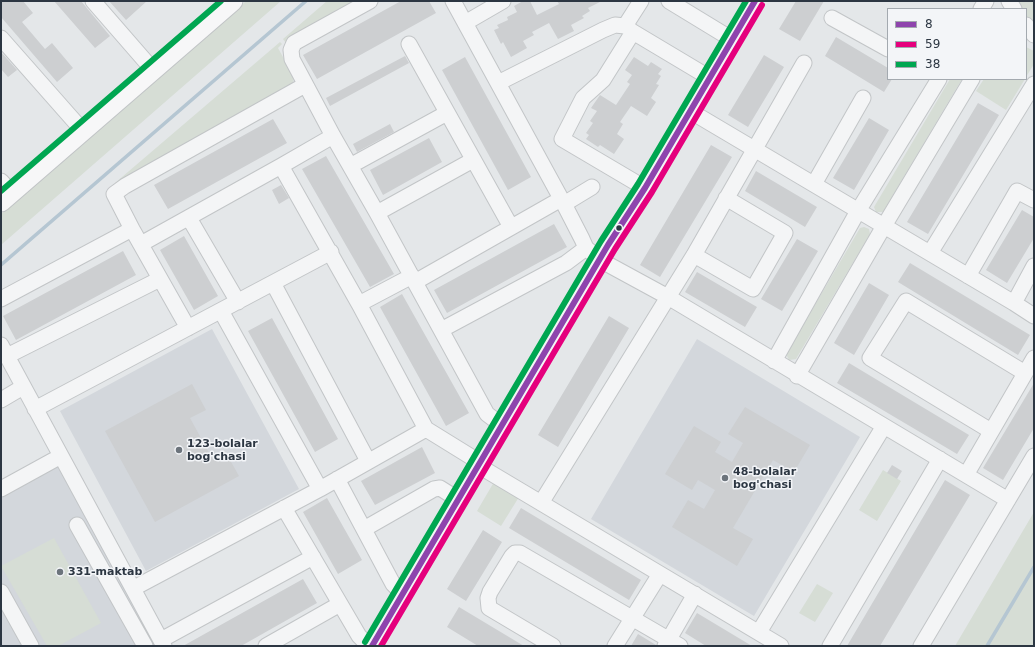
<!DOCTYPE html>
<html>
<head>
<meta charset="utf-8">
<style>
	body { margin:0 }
	#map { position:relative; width:1035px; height:647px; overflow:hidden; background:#e4e7e9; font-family:"DejaVu Sans",sans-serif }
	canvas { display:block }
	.frame { position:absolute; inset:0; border:2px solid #2c3642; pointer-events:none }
	.legend { position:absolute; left:887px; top:8px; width:140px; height:72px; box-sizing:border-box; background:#f3f5f8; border:1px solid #a3a9af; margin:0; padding:5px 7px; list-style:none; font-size:12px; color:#2c3642 }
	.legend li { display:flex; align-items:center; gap:8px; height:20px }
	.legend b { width:20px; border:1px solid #a3a9af }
</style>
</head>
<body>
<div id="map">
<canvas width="1035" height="647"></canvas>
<div class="frame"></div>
<ul class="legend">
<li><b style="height:5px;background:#8e44ad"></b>8</li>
<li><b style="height:5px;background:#e5007d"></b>59</li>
<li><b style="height:5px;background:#00a651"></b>38</li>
</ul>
</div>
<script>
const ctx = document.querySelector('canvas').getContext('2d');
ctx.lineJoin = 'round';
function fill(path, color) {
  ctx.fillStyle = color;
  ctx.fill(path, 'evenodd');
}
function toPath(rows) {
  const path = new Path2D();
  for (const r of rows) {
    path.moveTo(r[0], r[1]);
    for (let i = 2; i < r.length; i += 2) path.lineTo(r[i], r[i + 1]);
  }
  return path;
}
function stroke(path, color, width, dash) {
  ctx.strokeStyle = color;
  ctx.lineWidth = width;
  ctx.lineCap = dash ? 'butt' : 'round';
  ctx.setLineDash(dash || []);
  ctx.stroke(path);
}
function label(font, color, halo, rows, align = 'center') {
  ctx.font = font + ' "DejaVu Sans",sans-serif';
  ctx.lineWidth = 3;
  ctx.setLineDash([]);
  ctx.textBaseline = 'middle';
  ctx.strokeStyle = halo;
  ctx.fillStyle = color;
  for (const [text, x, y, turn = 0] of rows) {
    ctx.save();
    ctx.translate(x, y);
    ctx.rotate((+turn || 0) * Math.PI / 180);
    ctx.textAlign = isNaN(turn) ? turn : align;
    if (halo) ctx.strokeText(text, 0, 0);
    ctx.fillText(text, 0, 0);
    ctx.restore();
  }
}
fill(toPath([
	[212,329,299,489,146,571,60,411],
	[697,339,860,437,754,616,591,519],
	[59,466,160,646,1,646,1,498]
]), '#d3d7dc');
fill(toPath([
	[246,1,281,1,1,245,1,214],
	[327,1,361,1,286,43,283,39],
	[1015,1,1034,1,1034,27,1026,16,1026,9,1021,9],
	[280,42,282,44,278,48,294,77,293,84,116,184,115,183],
	[1026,47,1034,51,1034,64,1026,77],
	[950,79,962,79,883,212,876,212,874,207],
	[984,79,1025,79,1006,110,976,91],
	[864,227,869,229,870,234,796,359,789,360,786,354,860,228],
	[883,470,901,481,877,521,859,510],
	[494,482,519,497,501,526,477,511],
	[1034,512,1034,646,955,646],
	[54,538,101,623,58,646,47,646,1,566],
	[817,584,833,593,815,622,799,613]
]), '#d6ddd5');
stroke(toPath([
	[1,265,306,1],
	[987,646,1034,567]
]), '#b5c6d2', 3.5);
fill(toPath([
	[1,1,23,1,33,13,22,22,45,49,52,43,73,68,57,82,1,17],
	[54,1,81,1,110,36,95,48],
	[109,1,147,1,126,20],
	[401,1,429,1,436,13,317,79,303,55],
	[523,1,530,1,537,15,559,4,557,1,602,1,588,8,590,11,582,16,584,18,571,25,574,31,558,39,549,23,532,32,534,35,523,41,527,48,511,57,503,42,501,44,494,30,499,28,497,25,508,20,507,17,517,12,514,6],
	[796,1,824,1,800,41,779,29],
	[836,37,888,68,888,79,892,79,884,92,825,56],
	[1,52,17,70,8,77,1,69],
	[764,55,784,67,748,127,728,115],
	[405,56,409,63,330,106,326,98],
	[465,57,531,177,508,190,442,70],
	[634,57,648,66,651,62,662,69,658,74,661,76,656,84,659,85,651,98,656,102,647,116,631,106,620,122,623,124,617,134,624,139,614,154,600,145,598,147,586,139,589,135,586,133,593,123,590,121,597,111,591,108,600,95,616,105,630,84,627,82,632,75,625,70],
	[978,103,999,115,928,234,907,222],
	[869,118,889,130,854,190,833,178],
	[273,119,287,143,168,209,154,185],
	[390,124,394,132,357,152,353,144],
	[429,138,442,162,383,195,370,170],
	[711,145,732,157,660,277,640,265],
	[326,156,394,274,370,287,302,169],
	[756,171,817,207,805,227,745,191],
	[281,185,289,198,279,204,272,190],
	[1022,210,1034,217,1034,238,1007,283,986,270],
	[554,224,567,247,447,313,434,290],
	[184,236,218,296,194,310,160,250],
	[797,239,818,251,782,311,761,299],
	[123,251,136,275,16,340,3,316],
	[910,263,1030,335,1018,355,898,282],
	[697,272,757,307,745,327,685,292],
	[869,283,889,295,854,355,834,343],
	[402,294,469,413,446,426,380,307],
	[609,316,629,328,558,447,538,435],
	[272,318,338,439,315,452,248,331],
	[849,363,969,435,957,454,837,383],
	[1034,383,1034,428,1003,480,983,468],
	[192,384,206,410,190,418,213,460,226,453,239,476,155,522,105,431],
	[745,407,810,445,794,472,773,460,733,528,753,539,737,566,672,527,688,500,704,509,715,490,698,480,692,490,665,474,694,426,721,442,715,452,732,462,743,443,728,434],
	[422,447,435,473,375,505,361,481],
	[892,465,902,471,897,479,887,473],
	[945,480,970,495,934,555,880,646,847,646],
	[327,498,362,560,338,574,303,512],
	[521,508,641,580,629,600,509,528],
	[483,530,502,542,466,601,447,589],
	[303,579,317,603,257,637,241,646,183,646],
	[459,607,524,646,478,646,447,627],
	[697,613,752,646,706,646,685,633],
	[638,634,656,645,656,646,631,646]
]), '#cdcfd1');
const minor = toPath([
	[93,1,153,70],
	[370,1,294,43,291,50,292,59,333,136,377,213,487,414,503,426],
	[453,1,564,204,582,239,586,248,600,260,668,297,1008,500],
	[669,1,733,40],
	[1009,1,1014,9],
	[981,9,986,1],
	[832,18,888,49],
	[465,23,503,1],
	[1026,25,1034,35],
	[625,26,641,1],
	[1,38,83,131],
	[409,44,511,227],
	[498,83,603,30,615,25,625,26,633,32],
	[690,111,1014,303,1034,316],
	[281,166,359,304,426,429,481,463],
	[350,166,447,113],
	[1,181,12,193],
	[814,184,863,98],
	[645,188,562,139,583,98,603,80,633,32,710,78],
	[564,204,592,187],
	[377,213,473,160],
	[189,218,238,302],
	[141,244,281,166,333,136],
	[930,253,1034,84],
	[694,255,753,289,785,233,726,198],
	[968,276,1017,191,1034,200],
	[415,282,561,199],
	[273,283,368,461],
	[1,299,132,229],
	[1014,303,1034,266],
	[359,304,412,276],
	[221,311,320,489],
	[188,328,132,229,114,194,125,186,305,85],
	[441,330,566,263,586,248],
	[1,345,164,646],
	[7,356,160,279],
	[774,361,858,211,939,79],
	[797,376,884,226,972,79],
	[1,400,23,387],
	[35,409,331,252],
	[991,431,870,358,906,301,1025,373],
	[479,466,781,646],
	[966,475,1034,358],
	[337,479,393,584,403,594],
	[1,489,61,456],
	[541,503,694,255,804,63],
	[284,508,359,636,369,646],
	[77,525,145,646],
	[364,529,434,489,440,488,459,500],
	[134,588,320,489,426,429],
	[1,592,31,646],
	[759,632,884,426],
	[161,640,313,557],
	[266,646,340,604],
	[372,646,608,245,645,188,755,1],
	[553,646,489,608,488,598,490,592,512,556,515,553,520,553,680,646],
	[615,646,660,574],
	[665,646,695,594],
	[830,646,940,459],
	[921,646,1034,456]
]);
const major = toPath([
	[1,202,233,1]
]);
stroke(minor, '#c2c5c7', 17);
stroke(major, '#c1c4c6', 21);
stroke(minor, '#f4f5f6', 15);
stroke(major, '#f7f7f8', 19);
stroke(toPath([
	[372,646,608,245,645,188,755,1]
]), '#8e44ad', 6);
stroke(toPath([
	[381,646,615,249,652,192,762,5]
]), '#e5007d', 6);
stroke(toPath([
	[1,191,221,1],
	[365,642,601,241,638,184,746,1]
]), '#00a651', 6);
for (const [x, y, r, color] of [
	[619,228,3.5,"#2c3642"],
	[179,450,4,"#6c747c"],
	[725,478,4,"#6c747c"],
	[60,572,4,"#6c747c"]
]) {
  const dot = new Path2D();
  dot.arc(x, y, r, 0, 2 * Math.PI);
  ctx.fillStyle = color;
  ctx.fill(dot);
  stroke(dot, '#f3f5f8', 1.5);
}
label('bold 11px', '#2c3642', '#f3f5f8', [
	["123-bolalar",187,444],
	["bog'chasi",187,457],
	["48-bolalar",733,472],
	["bog'chasi",733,485],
	["331-maktab",68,572]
], 'left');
</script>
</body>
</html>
